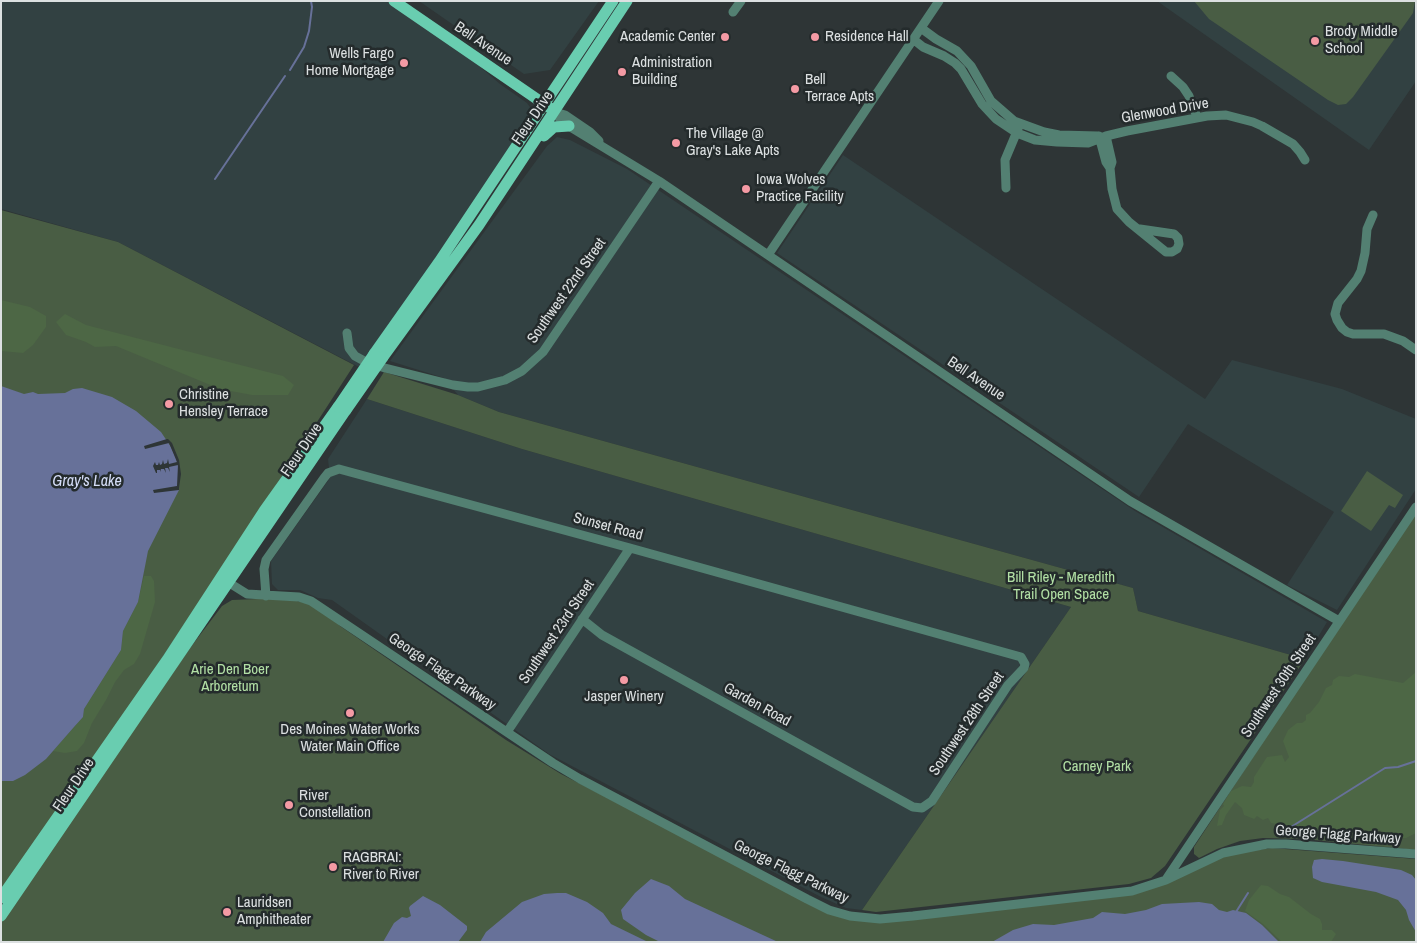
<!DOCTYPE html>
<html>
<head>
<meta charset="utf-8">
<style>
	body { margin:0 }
	#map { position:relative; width:1417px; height:943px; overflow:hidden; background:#2e3536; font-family:"Archivo Narrow",sans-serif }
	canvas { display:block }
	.frame { position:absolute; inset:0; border:2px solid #dce0e1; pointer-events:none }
</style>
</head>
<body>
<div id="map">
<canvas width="1417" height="943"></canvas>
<div class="frame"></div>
</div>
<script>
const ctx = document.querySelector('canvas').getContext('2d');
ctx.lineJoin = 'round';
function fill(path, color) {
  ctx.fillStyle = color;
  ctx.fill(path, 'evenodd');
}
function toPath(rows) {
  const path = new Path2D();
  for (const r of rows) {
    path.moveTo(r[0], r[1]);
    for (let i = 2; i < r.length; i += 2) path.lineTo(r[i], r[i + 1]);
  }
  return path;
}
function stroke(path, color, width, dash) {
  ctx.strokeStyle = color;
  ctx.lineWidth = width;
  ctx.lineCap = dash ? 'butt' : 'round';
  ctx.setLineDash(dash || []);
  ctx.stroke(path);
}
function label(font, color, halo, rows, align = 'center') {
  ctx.font = font + ' "Archivo Narrow",sans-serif';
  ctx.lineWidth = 5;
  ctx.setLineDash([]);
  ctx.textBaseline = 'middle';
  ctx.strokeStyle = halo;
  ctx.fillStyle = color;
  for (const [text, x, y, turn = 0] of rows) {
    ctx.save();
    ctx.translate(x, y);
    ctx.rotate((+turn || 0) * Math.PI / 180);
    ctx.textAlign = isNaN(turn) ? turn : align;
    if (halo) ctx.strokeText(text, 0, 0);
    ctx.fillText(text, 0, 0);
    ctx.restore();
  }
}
fill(toPath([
	[1,1,394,1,478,65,500,84,527,103,532,110,532,114,528,129,359,367,118,242,1,209],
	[419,1,599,1,550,70,524,74],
	[1157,1,1416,1,1416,81,1369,150],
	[557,137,570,140,627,169,1135,511,1327,622,1305,659,1138,611,1133,588,499,412,458,395,444,378,390,361,547,146],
	[843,155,1205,399,1232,360,1342,389,1416,419,1416,489,1337,610,1287,585,1334,512,1188,424,1139,497,777,253],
	[367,399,522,449,1071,607,862,910,846,908,821,897,549,754,332,600,318,598,300,590,278,590,272,584,271,561,330,478,328,459]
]), '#324142');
fill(toPath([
	[1194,1,1415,1,1413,13,1353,97,1346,104,1338,105,1328,100,1209,19],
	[1,210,118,242,354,365,223,567,129,707,1,891],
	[384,372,458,395,499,412,1133,588,1138,611,1305,659,1165,866,1151,878,1129,884,876,912,862,910,1071,607,522,449,367,399],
	[1367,471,1403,495,1395,508,1389,505,1371,531,1341,511],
	[1416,508,1416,850,1304,839,1263,838,1240,841,1217,849,1199,858,1194,854,1194,847],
	[284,598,314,605,336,621,340,626,506,740,561,774,842,918,1115,897,1226,854,1272,848,1416,859,1416,942,1,942,1,923,190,648,222,606,232,600]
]), '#495d44');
fill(toPath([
	[1,300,30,307,46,316,46,327,33,345,23,353,1,351],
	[65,314,86,325,283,376,294,385,288,395,252,395,220,389,116,346,95,347,86,342,66,335,56,322],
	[144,576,151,576,154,581,155,602,140,654,134,664,124,670,115,682,106,700,92,723,84,743,77,751,65,753,53,751,83,717,84,709,121,650,123,631,138,602],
	[1416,672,1416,833,1406,838,1400,838,1377,829,1371,831,1357,829,1343,832,1313,828,1313,833,1305,836,1298,834,1293,829,1279,830,1277,824,1271,823,1268,818,1263,820,1257,816,1254,819,1244,815,1242,808,1235,802,1226,815,1222,825,1217,826,1220,810,1224,806,1223,804,1231,791,1242,786,1251,787,1254,782,1254,777,1267,757,1282,755,1285,762,1289,757,1283,741,1288,730,1297,723,1302,723,1306,720,1306,715,1310,713,1319,702,1326,688,1332,685,1333,680,1339,676,1349,677,1355,674,1403,683],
	[1261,885,1268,886,1280,894,1289,897,1311,914,1320,919,1322,924,1322,930,1332,930,1336,934,1331,942,1282,942,1263,924,1245,911,1249,900]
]), '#4d6745');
fill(toPath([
	[1,386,24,394,33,392,38,394,65,393,73,389,82,388,112,397,136,411,161,432,171,447,176,458,179,471,179,490,148,551,138,602,123,631,121,650,84,709,83,717,74,727,46,759,25,775,13,781,1,781],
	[1322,859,1343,861,1401,870,1412,875,1416,880,1416,932,1409,920,1406,910,1398,900,1376,892,1322,882,1313,878,1312,867,1314,860],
	[651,879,669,886,685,899,778,942,660,942,646,935,623,919,621,910,635,893],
	[557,893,566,893,587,902,603,913,611,924,648,942,480,942,486,932,522,902,544,894],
	[423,896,440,905,467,926,467,930,458,942,383,942,394,923,402,917,407,918,411,916,409,908,410,906],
	[1199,902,1212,904,1219,910,1227,912,1233,910,1246,913,1262,925,1279,942,992,942,1013,930,1033,924,1054,925,1093,918,1102,912,1125,914,1146,910,1162,904]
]), '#677199');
fill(toPath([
	[167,439,168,439,172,443,179,460,181,474,179,488,179,490,154,493,153,490,177,486,178,465,169,467,170,472,168,468,165,468,166,473,164,469,161,469,160,472,160,470,157,470,157,473,156,473,153,466,155,462,156,465,158,465,159,462,160,465,162,464,163,460,164,464,167,463,168,459,169,464,177,462,169,443,145,449,144,446]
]), '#2e3536');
stroke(toPath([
	[290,70,304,47,309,31,312,7,311,1],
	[215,179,285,76],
	[1291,827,1385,768,1398,767,1416,761],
	[1236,912,1248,893]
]), '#677199', 2);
stroke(toPath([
	[733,12,741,1],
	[921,28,936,39,957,51,971,66,991,101,1014,121,1044,132,1059,135,1098,136],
	[913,39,923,47,944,56,955,63,961,69,982,104,996,119,1017,133,1035,140,1057,142,1088,143,1106,136,1127,131,1207,116,1226,115,1253,122,1262,126,1293,144,1300,152,1305,160],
	[1171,76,1183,87,1189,96,1197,117],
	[555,112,562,122,659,181,1130,501,1339,621],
	[555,112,565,115,590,132,599,141],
	[1099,136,1106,162,1110,168],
	[1106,136,1112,162,1110,168,1112,189,1117,209,1129,222,1166,252,1172,252,1177,249,1179,244,1178,238,1174,234,1140,229],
	[1006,188,1005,160,1018,129],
	[1373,215,1367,229,1365,253,1361,271,1357,279,1338,303,1335,314,1337,320,1342,328,1347,332,1353,334,1384,334,1403,341,1416,350],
	[768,255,939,1],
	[347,333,349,348,355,356,366,362,385,368,453,385,468,387,478,387,505,380,522,371,543,352,659,181],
	[223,579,247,594,299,597,311,601,553,763,580,779,807,899,829,910,850,916,880,919,913,916,1132,891,1166,880,1223,853,1267,844,1286,844,1416,854],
	[266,596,264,569,266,560,324,478,328,473,339,469,630,548,1021,657,1025,664,1024,668,1008,685,932,801,922,808,913,807,602,635,582,619],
	[507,732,630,548],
	[1167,878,1416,507]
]), '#538072', 9);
stroke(toPath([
	[394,1,550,108],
	[544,136,554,127,569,126],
	[374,354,439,262,613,1],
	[383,357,479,225,627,1],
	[1,898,167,660,264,511,338,407],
	[1,916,346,410]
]), '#69cdb0', 11);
stroke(toPath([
	[338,407,374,354],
	[346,410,383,357]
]), '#69cdb0', 11);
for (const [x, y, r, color] of [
	[725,37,5,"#f49aa4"],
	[815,37,5,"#f49aa4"],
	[1315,41,5,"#f49aa4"],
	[404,63,5,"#f49aa4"],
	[622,72,5,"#f49aa4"],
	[795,89,5,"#f49aa4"],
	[676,143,5,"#f49aa4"],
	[746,189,5,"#f49aa4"],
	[169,404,5,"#f49aa4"],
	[624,680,5,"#f49aa4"],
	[350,713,5,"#f49aa4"],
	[289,805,5,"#f49aa4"],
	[333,867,5,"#f49aa4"],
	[227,912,5,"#f49aa4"]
]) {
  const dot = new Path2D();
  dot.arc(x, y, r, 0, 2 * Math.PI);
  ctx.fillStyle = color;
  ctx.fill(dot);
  stroke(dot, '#242b2c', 2);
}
label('15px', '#dce0e1', '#242b2c', [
	["Brody Middle",1325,32],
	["School",1325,49],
	["Academic Center",715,37,"right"],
	["Residence Hall",825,37],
	["Wells Fargo",394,54,"right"],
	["Home Mortgage",394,71,"right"],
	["Administration",632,63],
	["Building",632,80],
	["Bell",805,80],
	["Terrace Apts",805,97],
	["The Village @",686,134],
	["Gray's Lake Apts",686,151],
	["Iowa Wolves",756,180],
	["Practice Facility",756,197],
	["Christine",179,395],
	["Hensley Terrace",179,412],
	["Jasper Winery",624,697,"center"],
	["Des Moines Water Works",350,730,"center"],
	["Water Main Office",350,747,"center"],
	["River",299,796],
	["Constellation",299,813],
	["RAGBRAI:",343,858],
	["River to River",343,875],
	["Lauridsen",237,903],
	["Amphitheater",237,920]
], 'left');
label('15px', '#dce0e1', '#242b2c', [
	["Bell Avenue",483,44,34],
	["Glenwood Drive",1165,111,-10],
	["Fleur Drive",533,118,-56],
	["Southwest 22nd Street",567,291,-55],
	["Bell Avenue",976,379,34],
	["Fleur Drive",302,450,-56],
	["Sunset Road",608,527,15],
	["Southwest 23rd Street",557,632,-56],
	["George Flagg Parkway",442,672,34],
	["Southwest 30th Street",1279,686,-56],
	["Garden Road",757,705,29],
	["Southwest 28th Street",967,724,-56],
	["Fleur Drive",74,785,-56],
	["George Flagg Parkway",1338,835,4],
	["George Flagg Parkway",791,872,26]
]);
label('15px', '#b2e0a5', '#242b2c', [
	["Bill Riley - Meredith",1061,578],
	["Trail Open Space",1061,595],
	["Arie Den Boer",230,670],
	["Arboretum",230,687],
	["Carney Park",1097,767]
]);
label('italic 16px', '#d6def8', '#242b2c', [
	["Gray's Lake",87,482]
]);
</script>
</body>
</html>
